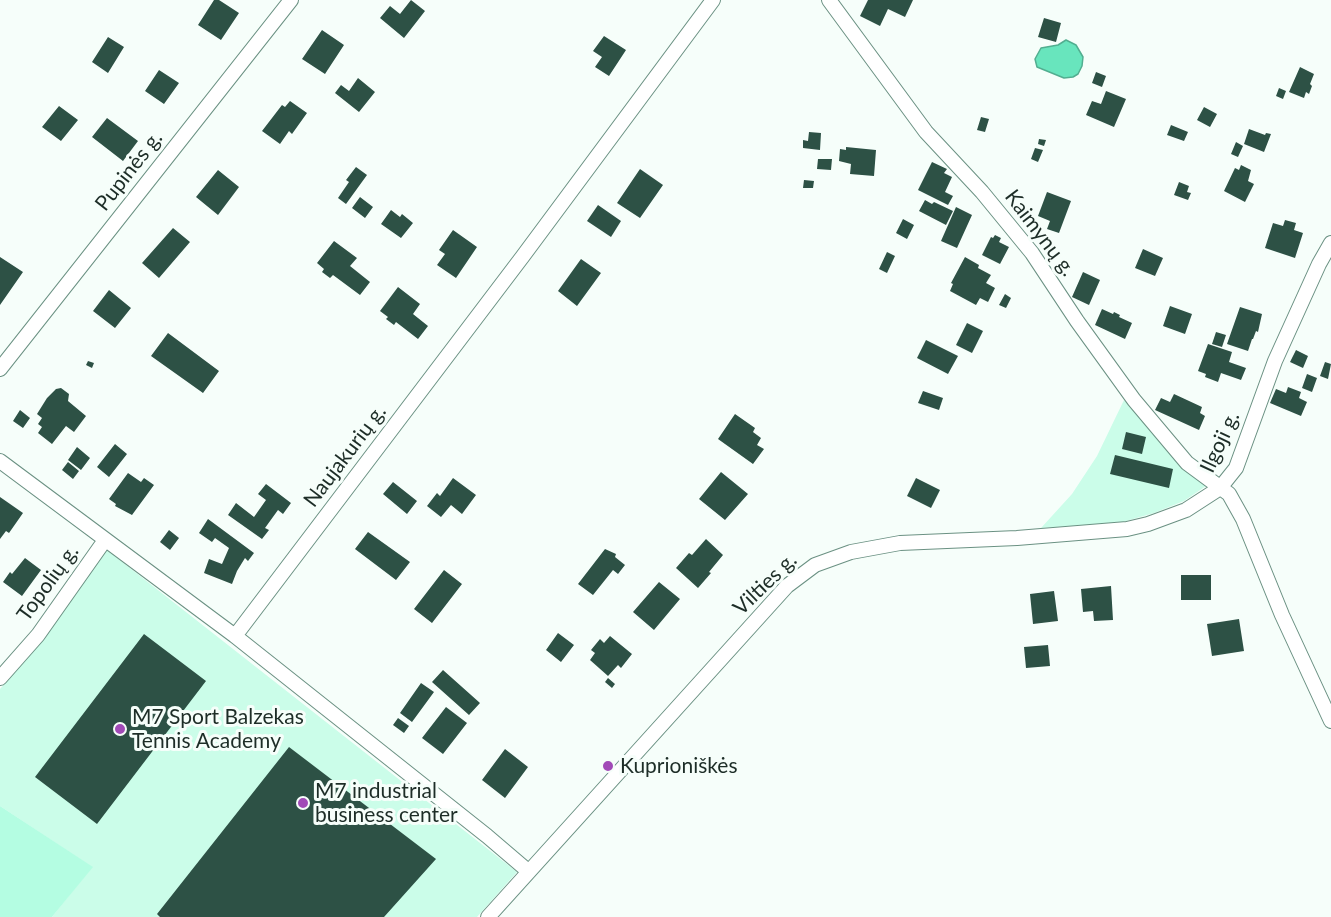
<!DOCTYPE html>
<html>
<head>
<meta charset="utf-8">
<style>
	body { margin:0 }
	canvas { display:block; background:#f6fefa }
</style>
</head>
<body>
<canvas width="1331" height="917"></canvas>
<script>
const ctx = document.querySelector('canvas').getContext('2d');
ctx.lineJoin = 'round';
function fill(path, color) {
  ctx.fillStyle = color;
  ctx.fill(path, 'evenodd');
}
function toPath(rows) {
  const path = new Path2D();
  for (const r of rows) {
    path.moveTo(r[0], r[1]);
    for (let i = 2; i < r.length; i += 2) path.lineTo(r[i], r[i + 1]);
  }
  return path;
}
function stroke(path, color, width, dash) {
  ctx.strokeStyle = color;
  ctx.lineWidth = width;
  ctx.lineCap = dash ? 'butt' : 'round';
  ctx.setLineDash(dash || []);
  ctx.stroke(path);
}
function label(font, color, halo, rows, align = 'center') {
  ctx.font = font + ' Lato,sans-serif';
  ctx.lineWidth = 6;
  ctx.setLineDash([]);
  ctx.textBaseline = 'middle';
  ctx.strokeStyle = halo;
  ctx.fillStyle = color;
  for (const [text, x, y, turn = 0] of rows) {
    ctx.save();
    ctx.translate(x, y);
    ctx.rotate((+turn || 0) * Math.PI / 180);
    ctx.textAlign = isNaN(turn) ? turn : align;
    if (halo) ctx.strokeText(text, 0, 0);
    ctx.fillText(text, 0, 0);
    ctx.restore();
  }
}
fill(toPath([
	[1124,400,1206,486,1184,501,1154,513,1119,523,1041,528,1072,494,1097,456],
	[107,550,517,872,477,917,52,917,92,867,0,806,0,689,42,641]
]), '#cbfde9');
fill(toPath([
	[0,806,93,867,52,917,0,917]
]), '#b4fde2');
const water = toPath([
	[1066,40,1076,45,1083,57,1082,66,1078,74,1073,77,1064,78,1037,67,1035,59,1041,48,1058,45,1066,40]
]);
fill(water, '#68e5bd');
stroke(water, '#52ae90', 1.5);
fill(toPath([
	[214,0,219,0,239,13,221,40,198,25],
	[411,0,425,11,404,38,380,18,390,6,400,14],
	[868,0,913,0,905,17,888,9,880,26,860,16],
	[1044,18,1061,23,1056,42,1038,37],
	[322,30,344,45,325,74,302,59],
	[604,36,626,50,609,76,595,67,602,57,593,51],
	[108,37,124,47,108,73,92,62],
	[1300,67,1314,74,1310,84,1312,86,1309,94,1306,92,1304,98,1289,92],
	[159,70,179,83,164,104,145,91],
	[1096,72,1106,76,1102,87,1092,83],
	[358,78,375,92,359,112,335,93,341,85,349,91],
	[1279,88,1286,91,1283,99,1276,96],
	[1106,91,1126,99,1114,127,1086,115,1092,101,1101,104],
	[290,101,307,113,292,134,289,131,280,144,262,131,282,105,285,107],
	[59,106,78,120,61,141,42,127],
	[1204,107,1217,114,1210,127,1197,120],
	[981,117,989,119,985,132,977,130],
	[107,118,138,141,123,161,92,137],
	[1171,125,1188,132,1184,141,1167,135],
	[1249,129,1265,135,1266,133,1271,134,1264,152,1244,144],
	[809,132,821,133,820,150,803,148,803,140,808,141],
	[1039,139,1046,140,1044,146,1038,144],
	[1236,142,1243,146,1238,157,1231,154],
	[846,147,876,150,874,176,850,174,851,164,839,161,840,149,846,150],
	[1035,148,1043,150,1038,162,1031,159],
	[818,159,832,159,831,170,817,169],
	[932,162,947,169,944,173,952,177,945,192,953,196,948,205,918,190],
	[1241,165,1251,170,1248,181,1254,184,1245,202,1224,191,1235,168,1239,170],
	[356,167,367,175,346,204,338,198,349,182,346,180],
	[640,169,663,185,640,218,617,203],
	[218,170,239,187,218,215,196,197],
	[804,180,814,181,813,188,803,188],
	[1179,182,1189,186,1187,192,1191,193,1188,200,1174,195],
	[1047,192,1071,201,1059,233,1047,229,1050,221,1038,216],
	[360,197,373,207,365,218,352,208],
	[925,200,932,204,934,202,953,211,946,225,919,211],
	[598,205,621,221,611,237,587,221],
	[956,207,972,215,957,248,941,241],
	[391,210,400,217,402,214,413,223,401,238,381,224],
	[903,219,914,225,907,239,896,233],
	[1285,220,1296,223,1294,230,1303,233,1295,258,1265,248,1273,223,1283,226],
	[173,228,190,242,159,278,142,263],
	[453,230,477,247,456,278,437,265,445,254,439,250],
	[995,235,1001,238,999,242,1009,247,1000,264,982,255,991,237,993,238],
	[334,241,357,258,350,266,370,282,360,295,333,275,330,278,322,272,324,269,317,263],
	[1143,249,1163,258,1155,276,1135,268],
	[887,252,895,256,887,273,879,269],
	[0,257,23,272,0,305],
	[965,257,979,265,978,268,991,275,986,283,995,288,988,302,980,298,976,305,950,291,953,284,951,283],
	[581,259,601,273,577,306,558,291],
	[1083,272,1100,280,1089,305,1072,297],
	[398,287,420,304,413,314,428,326,418,339,396,322,394,325,386,319,388,317,380,311],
	[109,290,131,308,115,328,93,311],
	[1005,294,1011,298,1006,308,999,305],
	[1170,306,1192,314,1185,334,1163,326],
	[1240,307,1262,314,1258,332,1256,331,1253,339,1252,339,1248,351,1227,344],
	[1102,309,1113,314,1114,312,1120,315,1119,317,1132,323,1125,339,1095,325],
	[967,323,983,331,972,353,956,345],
	[1216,332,1226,335,1222,347,1212,344],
	[168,333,219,371,203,393,151,356],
	[926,340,958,356,948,374,917,358],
	[1208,344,1232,352,1229,362,1246,368,1241,380,1221,373,1218,382,1205,377,1206,374,1198,371],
	[1296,350,1308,356,1303,368,1290,362],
	[88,361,94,363,92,368,86,365],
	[1325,362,1331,364,1328,379,1320,376],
	[1307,374,1317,378,1312,392,1302,388],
	[1288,387,1301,392,1299,398,1307,402,1301,416,1270,403,1276,389,1286,393],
	[61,388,69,394,68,401,86,416,74,432,66,426,52,444,38,433,42,427,38,424,42,418,37,414,47,398,56,389],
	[923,391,943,398,939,410,918,403],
	[1174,394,1202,407,1200,413,1205,416,1199,430,1155,410,1161,398,1170,402],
	[20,410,30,418,23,428,13,421],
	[735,414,755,428,753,432,761,438,757,445,764,449,753,464,718,439],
	[1126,432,1146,437,1142,454,1122,449],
	[115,444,127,454,109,477,97,467],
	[77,447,90,458,81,470,68,460],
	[1115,455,1173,469,1169,488,1110,474],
	[68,462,79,471,73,479,62,470],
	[721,472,748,494,725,520,699,499],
	[128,473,141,482,144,478,154,485,132,515,115,506,116,504,109,499],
	[453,478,476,495,462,514,451,505,441,517,427,506,437,493,440,496],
	[916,478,940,490,931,508,907,496],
	[393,482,417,501,407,514,383,494],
	[266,484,291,503,283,514,278,510,265,528,269,530,262,539,228,515,236,503,254,517,266,500,258,494],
	[0,497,23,513,9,533,6,531,0,539],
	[208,519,254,553,248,561,245,558,237,571,232,584,204,573,209,559,222,564,229,548,215,538,212,542,199,533],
	[169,530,179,538,170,550,160,542],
	[368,532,410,562,396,580,355,549],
	[706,539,723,555,709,572,711,573,698,588,676,568,689,553,692,555],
	[605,549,616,554,615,557,625,565,618,574,613,570,593,595,578,584],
	[25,558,41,570,22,596,3,582,10,572,12,574],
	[444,570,462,584,432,623,414,609],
	[1181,575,1211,575,1211,600,1181,600],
	[659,582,680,599,654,630,633,612],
	[1111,586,1113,620,1094,621,1093,611,1083,612,1081,589],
	[1054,591,1058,621,1033,624,1030,594],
	[1239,619,1244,651,1212,656,1207,624],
	[558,633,574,645,561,662,546,650],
	[144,634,206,681,97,824,35,777],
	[610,636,632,654,621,668,618,665,608,676,590,660,595,653,591,650,600,639,604,643],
	[1048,645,1050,666,1026,668,1024,647],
	[443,670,480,703,469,715,432,682],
	[608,678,615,684,612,688,605,682],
	[421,683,434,692,412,722,400,713],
	[446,707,467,723,443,754,422,738],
	[398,718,409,726,404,733,393,725],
	[289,747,436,859,384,917,160,917,157,914],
	[505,749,528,767,505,798,482,780]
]), '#2d5145');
const street = toPath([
	[829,0,926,132,982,192,1032,253,1077,321,1134,400,1187,463,1229,494,1243,519,1282,615,1331,721],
	[0,369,291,0],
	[0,461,235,636],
	[0,678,38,635,105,540],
	[528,871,487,836,235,636,523,256,713,0],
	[488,917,787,586,815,565,851,552,900,543,1017,538,1127,529,1148,524,1186,510,1220,488,1236,468,1275,361,1319,264,1331,243]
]);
stroke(street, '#6b9183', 16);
stroke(street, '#fff', 14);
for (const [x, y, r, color] of [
	[120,729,6,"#a14ab7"],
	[608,766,6,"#a14ab7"],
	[303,803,6,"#a14ab7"]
]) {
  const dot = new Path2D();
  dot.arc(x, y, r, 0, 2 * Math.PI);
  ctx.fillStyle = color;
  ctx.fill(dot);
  stroke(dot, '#f6fefa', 2);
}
label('21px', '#1d2d27', '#f6fefa', [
	["Pupinės g.",129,171,-52],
	["Kaimynų g.",1040,233,53],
	["Ilgoji g.",1220,442,-65],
	["Naujakurių g.",345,456,-53],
	["Topolių g.",48,583,-54],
	["Vilties g.",765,584,-44]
]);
label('21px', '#1d2d27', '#f6fefa', [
	["M7 Sport Balzekas",132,717],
	["Tennis Academy",132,741],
	["Kuprioniškės",620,766],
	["M7 industrial",315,791],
	["business center",315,815]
], 'left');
</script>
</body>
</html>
